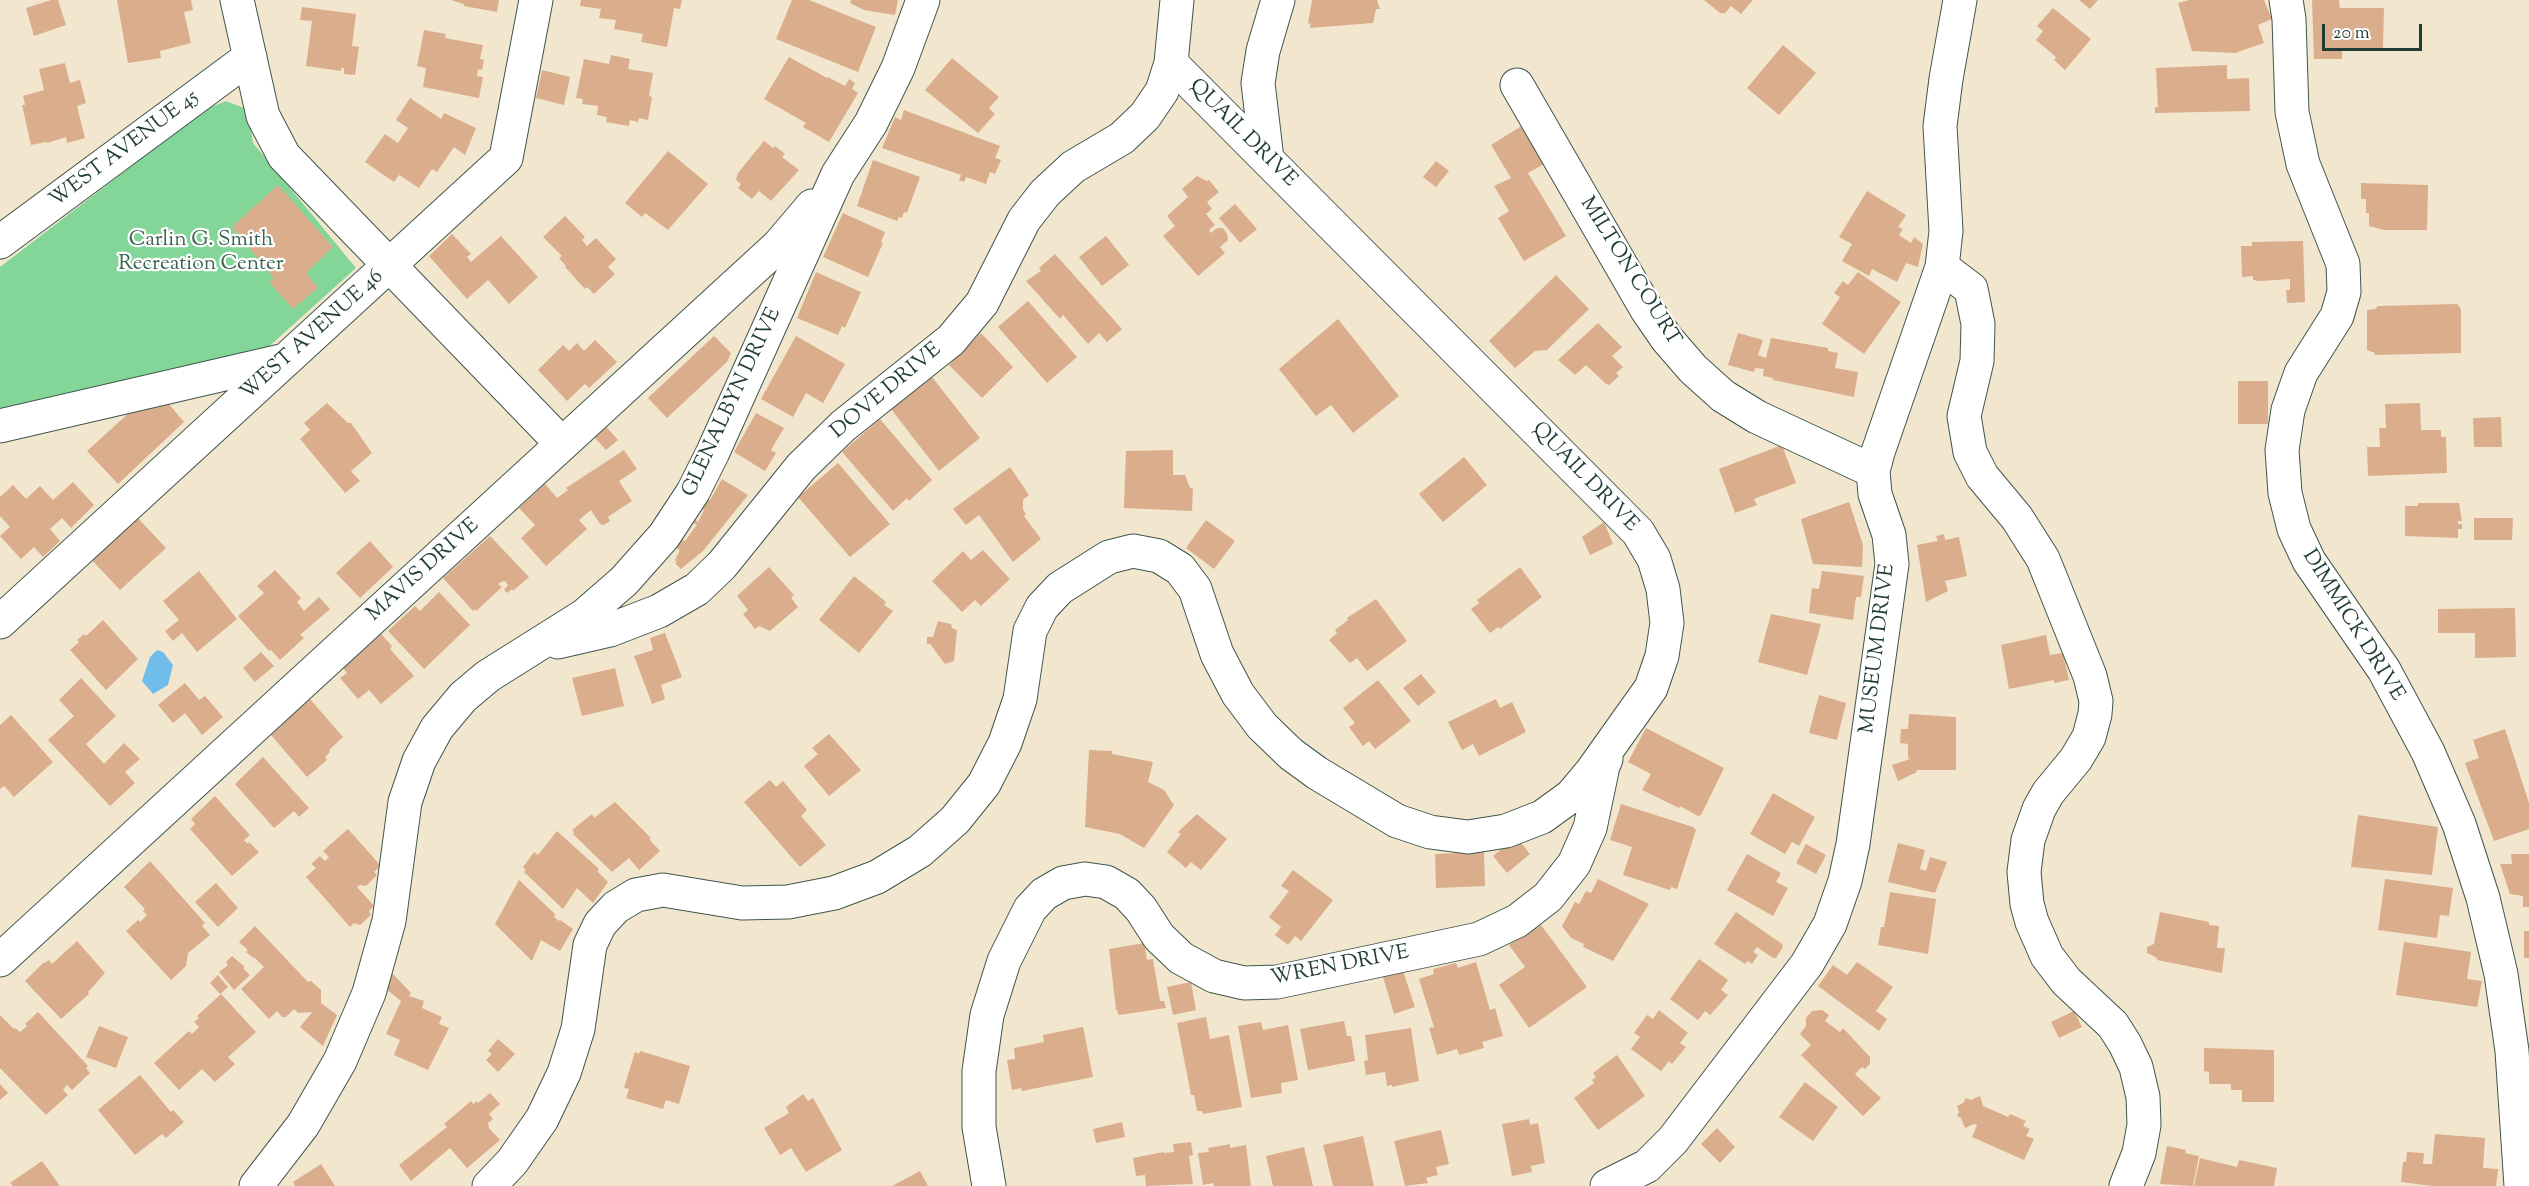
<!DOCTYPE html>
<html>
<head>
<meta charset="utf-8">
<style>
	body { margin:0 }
	#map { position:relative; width:2529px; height:1186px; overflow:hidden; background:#f2e7ce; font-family:"Sorts Mill Goudy",serif }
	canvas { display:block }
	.scale { position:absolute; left:2322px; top:24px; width:100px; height:27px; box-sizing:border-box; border:3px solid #1f3d34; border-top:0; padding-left:8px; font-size:18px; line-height:21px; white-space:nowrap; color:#1f3d34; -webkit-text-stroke:4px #fff; paint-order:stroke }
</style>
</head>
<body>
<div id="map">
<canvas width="2529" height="1186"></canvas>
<div class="scale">20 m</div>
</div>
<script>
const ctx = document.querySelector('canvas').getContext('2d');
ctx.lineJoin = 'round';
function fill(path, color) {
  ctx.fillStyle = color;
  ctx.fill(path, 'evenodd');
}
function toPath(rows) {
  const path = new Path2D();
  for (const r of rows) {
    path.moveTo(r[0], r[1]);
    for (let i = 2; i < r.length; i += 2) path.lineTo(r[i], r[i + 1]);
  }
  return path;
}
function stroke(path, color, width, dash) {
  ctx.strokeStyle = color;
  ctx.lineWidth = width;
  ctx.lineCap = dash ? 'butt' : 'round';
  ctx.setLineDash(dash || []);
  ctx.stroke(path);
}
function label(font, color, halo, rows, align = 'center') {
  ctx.font = font + ' "Sorts Mill Goudy",serif';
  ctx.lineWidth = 4.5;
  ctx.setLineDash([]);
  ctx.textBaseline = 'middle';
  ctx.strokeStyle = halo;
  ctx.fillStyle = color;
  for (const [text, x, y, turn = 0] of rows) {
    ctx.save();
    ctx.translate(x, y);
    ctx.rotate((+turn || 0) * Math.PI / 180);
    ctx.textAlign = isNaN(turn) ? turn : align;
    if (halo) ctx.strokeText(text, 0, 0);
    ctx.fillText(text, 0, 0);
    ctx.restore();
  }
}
fill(toPath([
	[226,101,244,108,250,124,253,143,356,268,264,351,0,412,0,267,206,109]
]), '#83d698');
fill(toPath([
	[157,650,163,652,173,665,168,685,153,694,142,681,150,657]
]), '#70bcea');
fill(toPath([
	[51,0,58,0,66,25,34,36,26,8],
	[117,0,191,0,193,10,184,12,191,43,160,51,161,58,128,63],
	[451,0,499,0,497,12,464,6,464,4],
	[581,0,682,0,680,9,674,8,667,47,641,42,643,34,614,29,616,20,599,18,601,9,580,6],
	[792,0,809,0,876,27,858,72,776,39],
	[851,0,898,0,895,15,864,10,850,3],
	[1312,0,1377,0,1380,9,1376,9,1373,23,1310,28,1311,23,1308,24],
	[1704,0,1753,0,1741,14,1731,6,1725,13,1720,13],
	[2079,0,2098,0,2090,9],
	[2189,0,2264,0,2272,19,2258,25,2264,43,2235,53,2192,51,2178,3],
	[2312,0,2339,0,2340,8,2384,8,2383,48,2342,48,2342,59,2314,59],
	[302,7,356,14,352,46,359,47,355,75,344,74,344,68,341,68,341,71,306,66,312,21,300,20],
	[2053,8,2091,39,2065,70,2054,60,2056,57,2036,40,2043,31,2037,26],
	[424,30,446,34,445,38,483,45,480,59,484,60,482,70,478,69,477,76,483,77,479,98,423,87,426,68,417,66],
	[1783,45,1816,73,1779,115,1747,88],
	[611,55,630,59,628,69,653,73,649,96,652,97,648,120,639,118,638,122,630,120,629,126,606,122,607,117,597,115,598,106,582,104,583,99,576,98,584,59,609,64],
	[789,57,827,78,828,77,845,86,849,79,855,83,852,89,858,93,829,142,803,127,806,123,764,99],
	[952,58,999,97,989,108,995,114,978,133,925,90],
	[65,63,70,83,80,80,86,103,77,106,85,138,67,143,66,137,47,143,46,142,31,145,22,105,25,105,23,96,44,90,39,69],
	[2227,65,2227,79,2249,78,2250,111,2155,113,2155,107,2158,107,2156,68],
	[542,70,570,77,564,105,536,98],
	[410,98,441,119,444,113,476,128,465,155,454,147,437,172,432,169,419,188,399,175,394,182,365,162,385,134,398,143,408,128,396,120],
	[904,110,1000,146,995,158,1001,160,995,174,990,172,986,184,966,177,964,182,959,180,961,175,882,148,895,117,901,120],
	[1523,125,1546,163,1528,173,1566,236,1524,261,1498,218,1509,211,1494,186,1511,178,1491,145],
	[764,141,773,148,775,146,785,154,782,157,799,170,771,201,759,191,752,199,738,188,741,184,736,180,738,173],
	[668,151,708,184,668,230,645,213,642,217,625,203],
	[873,160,920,177,907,213,904,212,902,218,899,217,897,221,857,206],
	[1436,161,1449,171,1436,187,1423,177],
	[1197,176,1207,181,1209,180,1219,192,1207,202,1212,209,1206,214,1215,225,1209,230,1211,233,1217,228,1223,228,1227,234,1228,240,1220,247,1225,253,1198,276,1163,236,1175,226,1167,216,1188,197,1182,189],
	[2361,183,2428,185,2427,230,2384,230,2369,226,2369,213,2366,213,2366,199,2361,199],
	[278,185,333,247,306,273,318,288,293,309,269,282,274,278,232,227],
	[1867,191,1906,215,1898,227,1903,229,1899,235,1911,243,1914,237,1923,244,1918,267,1906,263,1897,282,1872,269,1869,276,1842,261,1852,244,1839,237],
	[1235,204,1257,229,1240,243,1219,218],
	[843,213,885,232,881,242,883,243,868,277,823,257],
	[565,216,585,237,582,240,587,246,596,238,616,259,608,267,615,274,594,294,587,287,585,289,565,267,566,266,559,258,562,256,543,237],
	[452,234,471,254,467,257,471,262,501,236,538,277,509,304,488,280,467,299,429,256],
	[1106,236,1129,265,1102,286,1079,257],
	[2303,241,2305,302,2287,303,2286,290,2290,290,2290,279,2260,281,2253,280,2253,276,2242,277,2241,246,2252,246,2252,242],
	[1055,254,1122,329,1107,342,1099,333,1088,344,1063,315,1060,319,1026,281,1041,271,1039,268],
	[816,272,861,292,845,328,842,326,838,335,797,318],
	[1858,272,1901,302,1864,354,1822,324,1840,297,1834,293,1843,281,1848,285],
	[1556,275,1589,309,1547,350,1535,351,1515,368,1489,341],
	[1028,301,1077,357,1047,383,998,327],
	[2457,304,2461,309,2461,353,2375,355,2375,353,2367,350,2367,310,2375,309,2378,306],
	[1338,319,1399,396,1353,433,1331,405,1316,416,1279,369],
	[1598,323,1622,347,1612,356,1623,367,1616,373,1619,376,1609,385,1606,384,1586,365,1575,375,1558,360],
	[981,333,1013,367,982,398,949,365],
	[1738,333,1763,340,1758,355,1766,358,1771,338,1828,348,1828,351,1838,353,1835,368,1858,372,1854,397,1773,380,1773,378,1763,376,1764,369,1755,368,1754,372,1728,365],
	[714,336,731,353,727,362,667,418,648,398],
	[796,336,845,364,823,403,806,393,793,417,761,399],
	[595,340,617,362,589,388,585,384,567,401,538,370,563,345,569,351,577,343,584,351],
	[932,377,980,438,939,471,891,409],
	[2238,381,2268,381,2268,424,2238,424],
	[164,398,184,422,118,484,87,451,131,411,151,405,153,408],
	[327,403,348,423,351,423,372,453,351,471,360,481,345,493,300,439,310,430,304,423],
	[2420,403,2421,430,2441,430,2441,437,2446,437,2447,473,2368,476,2367,447,2380,447,2379,428,2386,428,2385,404],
	[756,413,784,428,771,450,776,453,765,471,734,452],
	[2501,417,2502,447,2474,447,2473,418],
	[880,419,932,480,909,501,907,498,893,511,842,452],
	[600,420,618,440,606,450,588,430],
	[1782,445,1796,483,1754,499,1757,505,1735,513,1719,469],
	[624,450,637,469,619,481,632,501,608,517,610,521,604,525,600,524,591,510,579,520,587,529,546,566,521,538,535,525,519,508,545,484,557,498,568,490,566,488],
	[1173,450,1173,475,1185,475,1190,488,1193,488,1192,511,1124,508,1126,451],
	[1464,457,1487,485,1443,522,1419,494],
	[838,463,890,524,850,557,798,497],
	[1010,467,1029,495,1023,500,1023,510,1026,514,1024,516,1041,539,1013,562,979,515,966,525,953,509],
	[722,479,748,495,703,551,681,569,675,563,677,562,675,560,680,550,675,547,680,538,685,541,695,527,697,525,692,522,694,519,698,522,704,510,701,508,706,499,710,500],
	[73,482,94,505,71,528,62,518,50,529,60,541,43,557,34,547,21,559,0,536,10,527,0,516,0,497,13,485,26,499,40,486,53,500],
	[1849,502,1863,545,1862,567,1813,564,1801,519],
	[2418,503,2459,503,2462,521,2458,521,2458,524,2462,524,2462,529,2458,529,2458,538,2405,536,2405,506,2418,506],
	[136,516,166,548,120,590,90,558],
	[2474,518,2513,518,2512,540,2474,540],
	[1206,520,1235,541,1214,569,1186,548],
	[1604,522,1613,544,1590,555,1582,537],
	[1944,534,1945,540,1959,537,1967,576,1945,581,1948,591,1926,602,1917,545,1938,541,1936,536],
	[490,536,529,577,513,591,512,589,507,593,504,590,508,585,505,581,501,582,498,584,502,587,476,611,475,609,473,611,443,578],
	[370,541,393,567,360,598,336,573],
	[983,550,1010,579,981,606,975,600,962,612,932,581,963,551,971,560],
	[769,567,794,595,791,598,798,607,770,631,759,626,755,629,743,614,748,610,737,596],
	[1520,567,1542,597,1500,629,1498,627,1490,633,1471,609,1479,603,1477,600],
	[275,570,301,598,297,602,304,611,319,597,330,609,300,635,304,638,280,660,271,650,269,651,238,616,264,593,257,586],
	[199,571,237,619,197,652,182,633,173,641,165,631,179,620,163,601],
	[1822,571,1864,576,1861,597,1856,597,1853,620,1809,613,1812,588,1819,589],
	[854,576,886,602,884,605,893,611,859,653,819,620],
	[439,592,470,625,424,669,388,631,415,606,420,611],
	[1376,599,1407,641,1367,671,1357,658,1350,663,1329,640,1337,633,1335,630,1348,620,1347,618],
	[2515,608,2516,657,2475,658,2475,633,2438,633,2438,609],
	[1771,614,1821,624,1807,675,1758,662],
	[103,620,138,659,106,690,70,650,79,642,77,640,84,634,86,636],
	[938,621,951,624,952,628,957,630,954,661,945,664,930,644,927,644,927,637,933,637],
	[665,633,682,677,661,685,665,699,652,704,634,656,653,650,650,638],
	[381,634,392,646,390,649,414,676,381,704,369,690,358,699,340,678,347,673,343,668],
	[2046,635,2050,655,2063,653,2069,680,2054,683,2054,680,2009,689,2001,645],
	[261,652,274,666,255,682,243,668],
	[615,668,624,706,582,716,572,678],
	[1421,674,1436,692,1418,706,1403,688],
	[81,678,116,716,86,744,104,764,124,743,140,759,125,772,135,783,110,806,48,740,74,716,59,700],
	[1378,680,1411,721,1375,749,1369,741,1363,746,1349,727,1355,723,1343,708],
	[185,683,199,700,205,696,223,717,202,735,185,713,173,723,158,705],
	[1819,695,1846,703,1837,740,1809,733],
	[310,699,343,737,329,750,330,752,325,757,327,760,307,777,271,735],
	[1496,699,1500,708,1512,702,1526,732,1479,756,1473,744,1462,750,1448,722],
	[1909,714,1956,717,1956,770,1916,770,1917,772,1898,781,1892,765,1910,759,1908,757,1908,744,1900,743,1901,729,1908,729],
	[11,715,53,762,14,797,4,786,0,789,0,725],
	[1646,728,1724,768,1701,815,1698,816,1680,806,1679,808,1642,790,1651,774,1628,762],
	[2505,729,2529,803,2529,829,2494,841,2465,763,2479,758,2473,740],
	[829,734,861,770,829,796,804,766,818,754,812,748],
	[1089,750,1112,751,1112,754,1153,762,1148,782,1164,790,1174,805,1144,848,1120,834,1085,827],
	[263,757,309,808,299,817,294,811,274,828,235,784],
	[770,780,776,787,783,781,807,810,801,816,826,845,800,867,744,802],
	[1773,793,1815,817,1799,846,1792,842,1785,854,1750,834],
	[215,796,250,835,244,840,248,844,249,842,259,852,232,876,190,829,195,824,191,819],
	[615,802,651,838,649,839,660,851,639,870,629,858,612,872,573,834,574,832,572,830,592,814,594,818],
	[1621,804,1693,827,1696,830,1677,889,1671,887,1670,890,1623,875,1632,847,1610,840],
	[1197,814,1227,839,1201,870,1191,862,1186,868,1167,852,1181,834,1178,832],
	[2358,815,2438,827,2432,875,2351,867],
	[348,829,381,866,374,872,377,875,366,886,360,885,357,887,374,906,369,911,371,915,360,925,354,923,350,927,306,877,316,868,311,864,320,856,325,861,329,857,323,851],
	[557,831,599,869,597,871,608,882,593,903,577,888,563,909,524,872,526,870,523,867,534,852,538,855],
	[1516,837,1530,854,1507,873,1493,856],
	[1898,843,1925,850,1920,869,1926,871,1930,857,1947,862,1935,893,1888,882],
	[1806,844,1826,855,1816,874,1796,863],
	[1484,852,1485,886,1436,888,1435,854],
	[1747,854,1781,873,1776,882,1788,888,1773,916,1727,890],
	[2511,854,2529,854,2529,907,2523,907,2523,896,2510,894,2500,864,2512,864],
	[150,861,205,923,202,926,210,935,188,953,186,966,171,980,126,931,138,920,140,922,147,915,143,911,145,909,124,887],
	[1293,870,1333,900,1301,941,1295,936,1288,945,1275,935,1281,927,1269,917,1289,891,1281,886],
	[1598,879,1649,904,1613,961,1583,947,1584,944,1571,938,1562,926,1575,902,1579,904,1586,891,1591,893],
	[2385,879,2453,888,2449,916,2440,915,2437,938,2378,930],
	[519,880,555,914,554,917,559,921,560,920,573,929,560,951,541,940,532,961,495,924],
	[216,883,238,908,218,927,195,902],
	[1890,892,1936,899,1928,954,1878,945,1881,927,1884,927],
	[1736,912,1782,944,1783,947,1776,958,1773,958,1757,947,1753,952,1758,955,1752,964,1748,961,1745,964,1714,944],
	[2160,912,2209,922,2209,925,2219,926,2217,948,2225,948,2222,973,2157,960,2157,958,2147,953,2147,947,2154,944],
	[1541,925,1587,987,1529,1028,1499,985,1525,967,1509,945],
	[255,926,308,982,311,981,321,990,321,1003,337,1015,323,1046,300,1027,318,1005,312,1012,298,1013,294,1009,286,1017,282,1017,277,1011,269,1019,241,989,264,967,254,957,253,958,246,952,248,950,239,942],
	[2524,931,2529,931,2529,958,2524,958],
	[77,941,105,973,88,992,89,994,61,1019,25,981,42,964,49,960,52,964],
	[2404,942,2471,952,2467,979,2482,981,2477,1007,2396,995],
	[1144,943,1147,960,1153,959,1160,1001,1164,1001,1166,1008,1119,1015,1116,1009,1109,949],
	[232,956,245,967,243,968,250,975,234,990,219,972,228,965,226,962],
	[1699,959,1728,980,1721,990,1728,995,1710,1015,1705,1011,1698,1020,1670,999],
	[1476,962,1490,1010,1495,1008,1503,1036,1482,1042,1484,1048,1459,1055,1457,1049,1437,1055,1429,1028,1434,1027,1419,979,1434,974,1433,969,1456,963,1458,968],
	[1857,962,1893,987,1876,1011,1887,1019,1879,1031,1818,986,1833,965,1847,975],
	[1403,971,1415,1007,1394,1014,1383,977],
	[391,972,411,993,409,996,424,1001,422,1008,442,1017,439,1024,449,1028,428,1070,394,1055,400,1040,386,1034,401,1001,381,985],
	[218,975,228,987,220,994,210,983],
	[1191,982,1196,1010,1173,1015,1167,987],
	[221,994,256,1032,228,1057,235,1064,215,1082,202,1069,179,1090,154,1063,189,1031,192,1034,199,1027,194,1022,199,1018,197,1016],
	[1659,1010,1688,1033,1680,1043,1686,1047,1672,1064,1669,1061,1661,1071,1631,1049,1640,1037,1634,1033,1647,1015,1653,1019],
	[1822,1010,1829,1015,1825,1021,1840,1032,1843,1028,1870,1057,1870,1064,1865,1069,1862,1067,1855,1074,1881,1098,1863,1116,1801,1055,1811,1045,1800,1034,1806,1026,1806,1018,1812,1011],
	[2074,1011,2082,1027,2059,1038,2051,1022],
	[38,1012,88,1066,86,1068,90,1073,72,1090,67,1085,63,1090,68,1095,46,1115,0,1068,0,1015,14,1029,15,1028,20,1032,27,1026,25,1024],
	[1206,1017,1210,1039,1229,1035,1242,1107,1203,1114,1202,1111,1197,1111,1194,1095,1191,1095,1177,1023],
	[1344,1021,1347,1036,1351,1036,1355,1061,1308,1070,1300,1029],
	[1261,1022,1263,1030,1288,1025,1298,1080,1281,1083,1282,1093,1251,1098,1238,1026],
	[99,1026,128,1037,116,1068,86,1057],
	[1083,1027,1093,1077,1022,1091,1021,1088,1012,1090,1007,1060,1015,1059,1014,1048,1044,1042,1043,1035],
	[1411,1028,1419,1081,1392,1087,1392,1085,1387,1086,1385,1072,1366,1075,1364,1061,1368,1060,1365,1035],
	[498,1039,515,1054,498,1072,486,1060,492,1054,488,1051],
	[2204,1048,2274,1050,2274,1102,2242,1102,2242,1090,2231,1090,2231,1084,2209,1084,2209,1072,2204,1071],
	[640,1051,690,1066,679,1104,666,1100,663,1109,626,1098,629,1089,624,1088,635,1052,639,1054],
	[1617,1055,1645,1096,1598,1130,1574,1098,1594,1083,1592,1080,1596,1077,1593,1073],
	[140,1075,171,1112,173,1110,184,1122,166,1138,162,1134,135,1155,98,1110],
	[1805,1082,1838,1107,1813,1141,1779,1117],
	[0,1084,8,1093,0,1100],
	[490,1093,500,1104,489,1114,493,1119,488,1123,489,1128,500,1140,467,1168,450,1148,411,1181,399,1165,447,1127,444,1124,471,1101,473,1104,477,1101,478,1103],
	[803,1094,808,1101,813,1098,842,1150,806,1172,791,1148,780,1155,764,1128,789,1113,786,1107],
	[1980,1096,1983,1106,2008,1117,2010,1114,2026,1121,2023,1126,2030,1129,2026,1136,2034,1139,2024,1160,1972,1137,1977,1125,1974,1124,1965,1128,1961,1118,1957,1116,1959,1112,1957,1106,1963,1103,1966,1098,1971,1100],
	[1529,1119,1530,1125,1538,1123,1545,1163,1531,1166,1532,1172,1512,1176,1502,1124],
	[1122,1122,1125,1137,1096,1143,1093,1129],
	[1717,1128,1735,1147,1720,1163,1701,1144],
	[1441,1130,1449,1164,1436,1167,1438,1175,1426,1178,1428,1183,1405,1186,1394,1141],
	[2435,1134,2485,1138,2483,1168,2498,1169,2496,1186,2432,1186,2401,1182,2403,1162,2406,1162,2407,1152,2424,1153,2423,1164,2432,1164],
	[1363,1136,1374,1186,1333,1186,1323,1145],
	[1191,1142,1193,1155,1189,1156,1193,1184,1146,1186,1145,1175,1136,1176,1133,1158,1164,1152,1164,1153,1174,1152,1173,1144],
	[1230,1144,1230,1148,1246,1145,1251,1186,1214,1186,1213,1183,1203,1185,1198,1153,1209,1152,1208,1148],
	[2167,1146,2186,1150,2185,1153,2199,1156,2193,1186,2160,1184],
	[1304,1147,1313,1186,1273,1186,1266,1156],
	[2200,1158,2237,1167,2239,1160,2277,1168,2274,1186,2194,1186],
	[42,1161,60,1186,13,1186,10,1183],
	[321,1164,335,1186,295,1186,293,1182],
	[920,1171,928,1186,892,1186]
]), '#daad8d');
const minor = toPath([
	[237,0,263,116,284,156,562,444],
	[2286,0,2289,19,2292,112,2303,164,2343,264,2344,292,2337,316,2301,373,2288,410,2282,450,2285,493,2294,529,2309,561,2384,670,2428,752,2459,824,2483,898,2501,974,2512,1051,2521,1186],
	[1517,85,1647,310,1667,339,1693,369,1723,396,1757,417,1873,471],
	[1267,159,1258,83,1263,51,1278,0],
	[0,242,250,57],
	[1942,267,1971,289,1978,324,1977,361,1964,416,1970,452,1982,476,2017,518,2043,559,2090,676,2096,701,2095,714,2089,737,2076,759,2048,793,2039,809,2028,840,2024,872,2027,904,2032,922,2047,956,2066,981,2113,1025,2125,1044,2136,1067,2143,1097,2144,1125,2139,1153,2126,1186],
	[0,426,285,360],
	[0,622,506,158,536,0],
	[558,642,610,630,659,611,697,589,722,565,801,467,843,426,951,340,982,303,1024,220,1045,193,1073,167,1122,138,1145,116,1162,91,1171,63],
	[0,960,778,246,812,206],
	[256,1186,303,1125,340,1061,369,993,389,921,405,802,419,761,437,728,463,697,488,676,585,615,624,581,664,536,693,492,713,452,838,174,871,123,898,68,923,0],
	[489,1186,512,1162,542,1119,564,1073,578,1029,590,945,600,924,616,907,636,895,663,890,742,903,788,902,834,893,877,877,920,851,955,820,984,784,1005,743,1020,699,1030,631,1042,607,1060,588,1109,557,1133,551,1159,556,1180,569,1195,589,1217,654,1238,694,1262,726,1291,754,1317,773,1397,821,1430,832,1468,837,1506,831,1542,817,1571,796,1592,771,1651,688,1662,656,1667,623,1663,589,1654,559,1638,532,1171,63,1177,0],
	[989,1186,979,1127,979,1071,987,1015,1004,961,1030,909,1044,894,1063,883,1085,879,1106,882,1127,894,1141,909,1159,937,1181,958,1214,976,1244,983,1277,982,1479,939,1517,921,1548,897,1574,864,1590,828,1603,766,1606,759],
	[1607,1186,1647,1166,1673,1140,1807,964,1830,924,1845,881,1853,844,1892,564,1889,535,1875,494,1873,471,1878,452,1942,267,1946,231,1940,126,1946,79,1960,0]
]);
stroke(minor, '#3f564b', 35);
stroke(minor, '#fff', 33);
label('21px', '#1f3d34', '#fff', [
	["QUAIL DRIVE",1242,134,45],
	["WEST AVENUE 45",125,150,-37],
	["MILTON COURT",1629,272,58],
	["WEST AVENUE 46",313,336,-42],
	["DOVE DRIVE",887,392,-40],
	["GLENALBYN DRIVE",733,403,-65],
	["QUAIL DRIVE",1584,478,46],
	["MAVIS DRIVE",424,571,-42],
	["DIMMICK DRIVE",2352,626,58],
	["MUSEUM DRIVE",1879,649,-83],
	["WREN DRIVE",1340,967,-11]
]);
label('21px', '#38634d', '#fff', [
	["Carlin G. Smith",201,241],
	["Recreation Center",201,265]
]);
</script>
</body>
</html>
